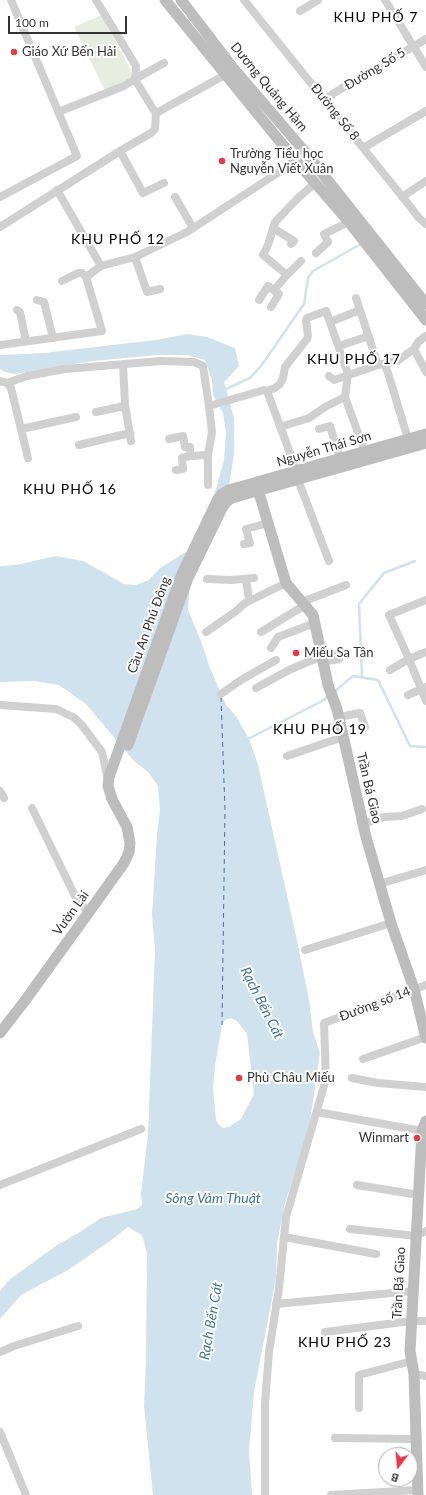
<!DOCTYPE html>
<html>
<head>
<meta charset="utf-8">
<style>
	body { margin:0 }
	#map { position:relative; width:426px; height:1495px; overflow:hidden; background:#fff; font-family:Lato,sans-serif }
	canvas { display:block }
	.north { position:absolute; left:378px; top:1447px; width:40px; height:40px; box-sizing:border-box; background:#fff; border:1px solid #adadad; border-radius:50%; rotate:196deg; font-size:11px; font-weight:700; line-height:16px; text-align:center; color:#333 }
	.north::after { content:''; display:block; margin:auto; width:14px; height:18px; background:#e63946; clip-path:polygon(50% 0,100% 100%,50% 72%,0 100%) }
	.scale { position:absolute; left:8px; top:16px; width:119px; height:18px; box-sizing:border-box; border:2px solid #333; border-top:0; padding-left:5px; font-size:12px; line-height:14px; white-space:nowrap; color:#333; -webkit-text-stroke:3px #fff; paint-order:stroke }
</style>
</head>
<body>
<div id="map">
<canvas width="426" height="1495"></canvas>
<div class="north">B</div>
<div class="scale">100 m</div>
</div>
<script>
const ctx = document.querySelector('canvas').getContext('2d');
ctx.lineJoin = 'round';
function fill(path, color) {
  ctx.fillStyle = color;
  ctx.fill(path, 'evenodd');
}
function toPath(rows) {
  const path = new Path2D();
  for (const r of rows) {
    path.moveTo(r[0], r[1]);
    for (let i = 2; i < r.length; i += 2) path.lineTo(r[i], r[i + 1]);
  }
  return path;
}
function stroke(path, color, width, dash) {
  ctx.strokeStyle = color;
  ctx.lineWidth = width;
  ctx.lineCap = dash ? 'butt' : 'round';
  ctx.setLineDash(dash || []);
  ctx.stroke(path);
}
function label(font, color, halo, rows, align = 'center') {
  ctx.font = font + ' Lato,sans-serif';
  ctx.lineWidth = 4;
  ctx.setLineDash([]);
  ctx.textBaseline = 'middle';
  ctx.strokeStyle = halo;
  ctx.fillStyle = color;
  for (const [text, x, y, turn = 0] of rows) {
    ctx.save();
    ctx.translate(x, y);
    ctx.rotate((+turn || 0) * Math.PI / 180);
    ctx.textAlign = isNaN(turn) ? turn : align;
    if (halo) ctx.strokeText(text, 0, 0);
    ctx.fillText(text, 0, 0);
    ctx.restore();
  }
}
fill(toPath([
	[102,15,131,71,131,76,127,80,105,91,74,27]
]), '#e6ecdf');
fill(toPath([
	[187,334,207,337,235,348,239,366,224,382,234,418,234,453,226,507,190,582,188,610,201,641,210,668,226,705,236,716,249,739,258,765,298,945,309,1000,313,1032,320,1053,308,1134,285,1203,277,1243,276,1278,254,1392,249,1450,252,1495,153,1495,144,1406,146,1363,147,1253,142,1235,128,1227,110,1241,68,1270,21,1295,0,1319,0,1291,9,1280,57,1245,77,1234,101,1218,137,1209,142,1205,141,1193,148,1136,155,950,152,915,157,835,160,809,158,786,148,772,133,760,86,704,59,685,34,681,0,682,0,566,16,565,56,556,83,561,124,584,136,585,149,580,160,568,194,547,206,525,224,460,226,432,223,413,213,395,212,380,205,360,187,355,159,355,92,361,15,374,5,372,0,369,0,355,44,353,156,340],
	[231,1018,237,1021,247,1034,254,1094,241,1119,229,1127,223,1128,219,1125,216,1120,213,1088,215,1066,222,1025,225,1020]
]), '#cfe2ee');
stroke(toPath([
	[224,390,250,378,261,366,304,304,308,278,313,271,359,245],
	[362,677,359,604,384,573,415,561],
	[334,692,353,676,378,680,410,746,426,747],
	[246,740,324,700,328,696]
]), '#cfe2ee', 2.5);
stroke(toPath([
	[221,697,225,810,222,1025]
]), '#3f7597', 1, [5, 4]);
stroke(toPath([
	[96,0,136,66,135,79,137,83,155,112,158,112,225,75],
	[244,0,409,205,419,218,426,224],
	[385,0,426,67],
	[300,11,318,0],
	[325,100,334,93,426,39],
	[58,112,124,86,135,79,164,63],
	[363,148,426,111],
	[120,151,143,193,164,183],
	[57,190,101,266],
	[0,197,77,156,11,0],
	[175,197,193,228],
	[402,197,426,181],
	[0,227,120,151,151,133,155,129,156,112],
	[273,228,294,241,291,244],
	[316,253,328,242,324,234,349,222],
	[135,257,147,292,160,289],
	[287,275,301,261],
	[62,281,78,273,82,273,86,277],
	[274,290,287,275,263,255,268,245,275,222,297,199,315,183],
	[356,298,378,365],
	[37,300,44,302,53,338],
	[259,300,268,286,279,294,271,307],
	[17,310,20,312,26,341],
	[330,322,360,310],
	[0,345,102,331,86,277,101,266,135,257,187,232,296,161],
	[339,346,369,336],
	[414,349,426,372],
	[123,364,125,405,131,441],
	[384,364,388,373,408,439],
	[329,376,334,380,378,365,397,361,414,349,418,342,426,336],
	[0,381,7,383,11,388,28,458],
	[7,383,27,376,65,369,161,361,194,362,203,366,209,406,264,390,267,391,297,472],
	[267,391,275,388,280,384,283,378,285,367,307,339,308,336,306,320,307,318,326,311,348,374,345,397,365,452],
	[96,412,125,406],
	[280,427,309,418,325,407,345,397],
	[21,429,76,417],
	[319,429,330,426,340,459],
	[169,439,183,436,185,447,190,447,190,456,182,458,183,469,176,470],
	[79,445,130,433],
	[190,456,208,455],
	[298,480,329,561],
	[208,485,208,455,212,432,209,406],
	[244,544,250,543,246,529,268,523],
	[207,579,231,580,254,578],
	[246,579,249,601],
	[426,600,389,615,409,659,426,701],
	[302,602,346,585],
	[206,632,235,612,245,603,286,583],
	[261,632,305,605],
	[271,648,278,637,315,623],
	[323,662,339,659,338,654],
	[390,670,409,659,426,652],
	[256,688,289,670,322,656],
	[221,694,241,680,276,660],
	[408,695,426,687],
	[0,705,56,709,73,717,81,724,102,752,108,780],
	[339,717,360,713,365,727],
	[287,756,343,737],
	[0,791,4,798],
	[32,808,78,902,89,912],
	[363,824,384,817,402,816,422,809],
	[379,884,426,870],
	[305,950,391,923],
	[363,1059,426,1037],
	[352,1078,378,1083,426,1087],
	[317,1112,422,1131,426,1130],
	[0,1185,141,1129],
	[357,1185,419,1195],
	[350,1229,416,1236,426,1231],
	[284,1237,376,1254],
	[276,1304,413,1291],
	[325,1332,411,1321,426,1321],
	[0,1352,14,1346,78,1326],
	[414,1374,426,1376],
	[359,1408,359,1375,412,1361],
	[0,1432,26,1495],
	[335,1438,417,1439],
	[265,1495,265,1404,269,1352,279,1288,286,1217,326,1079,324,1023,426,985],
	[331,1495,418,1490]
]), '#d0d0d0', 8);
stroke(toPath([
	[165,0,296,161,349,222,426,320],
	[181,0,234,69,306,153,426,304],
	[256,483,286,583,313,615,328,685,337,709,366,837,391,923,414,989,426,1038],
	[128,745,188,578,222,508,227,501,232,498,426,443],
	[0,1033,24,1002,89,912,124,863,129,852,130,843,127,827,112,799,108,786,109,777,182,574,218,499,222,494,229,490,426,434],
	[418,1495,414,1374,410,1351,422,1131,426,1121]
]), '#bdbdbd', 11);
for (const [x, y, r, color] of [
	[14,52,4,"#e63946"],
	[222,161,4,"#e63946"],
	[296,653,4,"#e63946"],
	[239,1078,4,"#e63946"],
	[417,1138,4,"#e63946"]
]) {
  const dot = new Path2D();
  dot.arc(x, y, r, 0, 2 * Math.PI);
  ctx.fillStyle = color;
  ctx.fill(dot);
  stroke(dot, '#fff', 1.5);
}
label('13px', '#333', '#fff', [
	["Giáo Xứ Bến Hải",22,52],
	["Trường Tiểu học",230,154],
	["Nguyễn Viết Xuân",230,169],
	["Miếu Sa Tân",304,653],
	["Phù Châu Miếu",247,1078],
	["Winmart",409,1138,"right"]
], 'left');
label('13px', '#333', '#fff', [
	["Đường Số 5",375,69,-31],
	["Dương Quảng Hàm",269,87,50],
	["Đường Số 8",335,112,51],
	["Nguyễn Thái Sơn",324,449,-16],
	["Cầu An Phú Đông",149,625,-70],
	["Trần Bá Giao",369,788,77],
	["Vườn Lài",71,913,-54],
	["Đường số 14",375,1004,-21],
	["Trần Bá Giao",399,1283,-87]
]);
ctx.letterSpacing = '1px';
label('14px', '#000', '#fff', [
	["KHU PHỐ 7",376,17],
	["KHU PHỐ 12",118,239],
	["KHU PHỐ 17",354,359],
	["KHU PHỐ 16",70,489],
	["KHU PHỐ 19",320,729],
	["KHU PHỐ 23",345,1342]
]);
ctx.letterSpacing = '0px';
label('italic 14px', '#3f7597', '#fff', [
	["Rạch Bến Cát",262,1003,63],
	["Sông Vàm Thuật",213,1198],
	["Rạch Bến Cát",211,1321,-80]
]);
</script>
</body>
</html>
